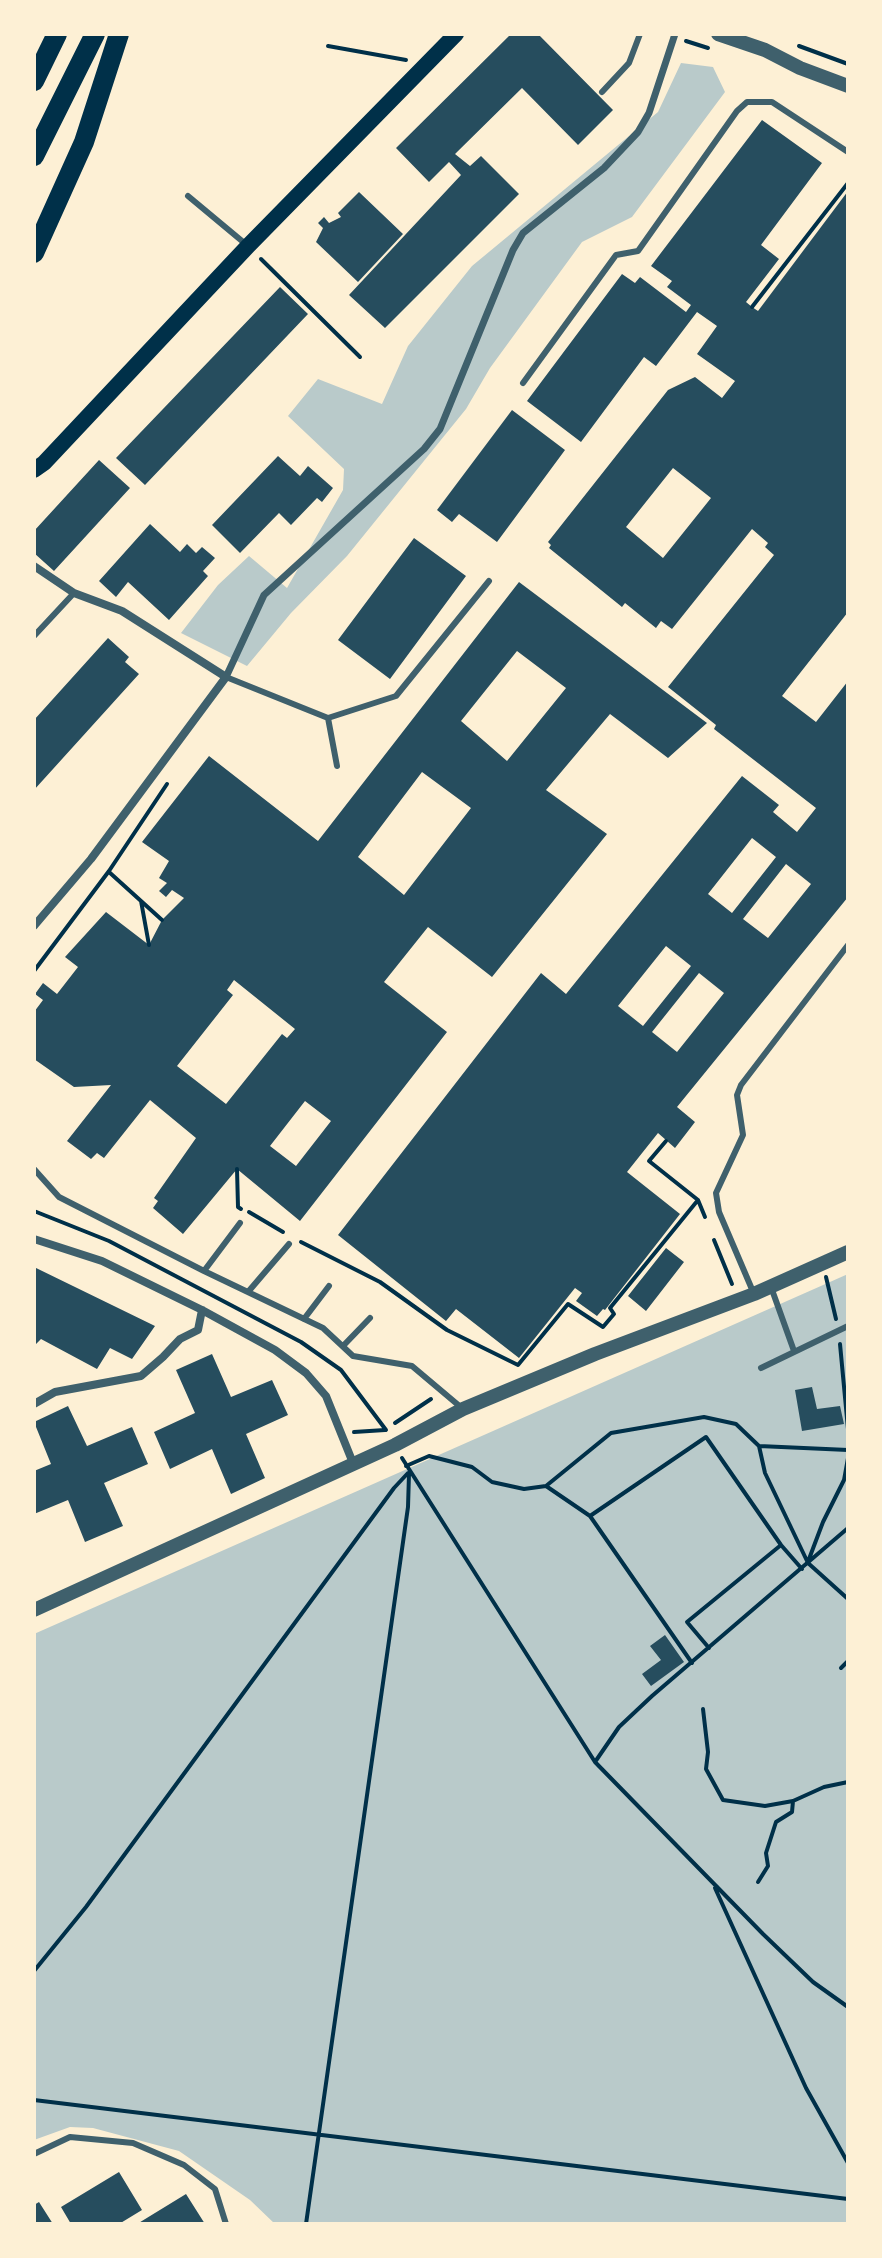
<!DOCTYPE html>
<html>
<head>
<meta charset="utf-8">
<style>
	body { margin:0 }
	#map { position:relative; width:882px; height:2258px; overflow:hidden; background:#fdf0d5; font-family:"Sofia Sans Condensed",sans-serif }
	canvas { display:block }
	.frame { position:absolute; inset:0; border:36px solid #fdf0d5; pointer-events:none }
</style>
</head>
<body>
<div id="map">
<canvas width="882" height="2258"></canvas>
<div class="frame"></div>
</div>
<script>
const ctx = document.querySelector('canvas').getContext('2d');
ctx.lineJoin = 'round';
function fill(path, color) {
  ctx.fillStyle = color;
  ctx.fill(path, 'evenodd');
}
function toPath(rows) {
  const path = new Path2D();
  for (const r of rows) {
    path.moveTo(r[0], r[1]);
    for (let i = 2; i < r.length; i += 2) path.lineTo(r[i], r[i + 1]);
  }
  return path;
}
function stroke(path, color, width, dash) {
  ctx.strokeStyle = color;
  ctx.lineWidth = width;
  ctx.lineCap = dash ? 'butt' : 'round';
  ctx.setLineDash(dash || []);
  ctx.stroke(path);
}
fill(toPath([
	[681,63,713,67,725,92,632,217,582,242,490,368,466,409,347,556,291,613,247,666,181,633,218,585,249,556,287,588,343,490,344,469,288,416,318,379,382,404,408,346,472,266,658,112],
	[848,1274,848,2224,275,2224,250,2200,179,2151,93,2128,70,2127,34,2140,34,1634]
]), '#b9caca');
fill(toPath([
	[511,34,538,34,613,110,578,145,522,88,455,154,470,166,481,156,519,194,385,328,349,295,461,175,449,162,429,182,396,148],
	[762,120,822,163,761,245,779,259,746,302,752,307,758,311,848,191,848,612,782,696,816,722,848,681,848,897,677,1107,695,1122,675,1148,658,1133,627,1172,680,1214,605,1310,603,1309,597,1316,576,1301,582,1293,575,1288,519,1358,456,1309,446,1321,338,1235,541,973,566,994,742,776,779,805,773,812,797,832,816,808,714,729,716,725,668,687,774,555,765,547,768,543,752,529,672,629,661,621,656,628,625,603,622,607,549,548,551,545,548,542,668,390,695,377,722,398,735,381,697,354,717,326,697,312,656,366,644,357,581,442,527,401,622,274,635,283,640,277,686,312,691,305,667,287,672,281,651,266],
	[673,468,711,498,663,558,626,527],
	[752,838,776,857,732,913,708,894],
	[786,864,811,884,768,938,743,919],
	[666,946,691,966,643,1026,618,1006],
	[699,973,724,993,677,1052,652,1032],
	[359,192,403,234,358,282,316,242,323,228,318,223,324,217,329,223,341,217,338,213],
	[280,287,308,314,145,485,116,458],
	[512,410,565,450,497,542,459,514,452,522,437,510],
	[278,456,300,476,308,466,333,488,322,502,317,498,291,525,279,513,240,553,212,525],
	[99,460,130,488,54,571,34,553,34,531],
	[150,524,180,552,187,544,196,553,202,547,215,558,203,571,208,576,169,620,128,582,116,597,99,581],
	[414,538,466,576,390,679,338,640],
	[519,582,707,723,668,758,610,714,546,790,607,834,492,977,428,927,384,982,447,1032,300,1221,237,1169,183,1234,153,1208,158,1201,154,1198,196,1138,150,1100,104,1158,97,1153,91,1159,67,1141,111,1085,74,1087,34,1059,34,1012,43,1000,35,994,43,983,57,994,78,967,65,957,106,912,149,945,162,920,184,898,172,890,166,897,159,891,167,883,159,878,169,861,142,842,209,756,318,841],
	[517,651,566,688,507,761,461,721],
	[422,772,471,808,404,895,358,857],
	[234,980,295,1029,287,1038,282,1034,226,1104,177,1066,233,995,227,990],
	[305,1101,331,1121,296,1166,270,1146],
	[108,638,129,657,125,662,139,674,34,790,34,720],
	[666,1248,684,1262,646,1311,628,1296],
	[34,1267,155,1326,132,1359,110,1348,97,1369,41,1339,34,1346],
	[212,1354,231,1397,272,1380,288,1415,246,1434,265,1478,231,1494,212,1449,170,1469,154,1432,195,1413,176,1370],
	[812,1387,817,1409,840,1406,844,1424,802,1431,795,1390],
	[68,1406,87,1446,132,1427,148,1464,104,1483,123,1526,85,1542,68,1500,34,1514,34,1471,51,1464,34,1422],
	[665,1635,684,1662,651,1686,642,1674,661,1660,650,1646],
	[119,2172,142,2210,119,2224,71,2224,61,2207],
	[186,2194,205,2224,137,2224],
	[39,2202,53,2224,34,2224,34,2205]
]), '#264d5e');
stroke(toPath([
	[686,41,708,48],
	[328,46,406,60],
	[799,46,848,64],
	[261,259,360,357],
	[752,307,848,183],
	[109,872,162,920],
	[141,901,149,945],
	[34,971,109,871,167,784],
	[666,1141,649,1161,698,1200],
	[237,1169,238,1207,241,1209],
	[34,1211,109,1241,301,1342,341,1370,386,1430],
	[249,1212,283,1232],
	[714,1240,732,1284],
	[301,1242,380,1282,447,1330,518,1365,568,1304,603,1327,614,1314,610,1308,698,1200,705,1217],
	[826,1277,836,1319],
	[840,1344,848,1429],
	[395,1423,431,1399],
	[354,1432,385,1430],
	[759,1446,848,1450],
	[402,1458,595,1762,763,1934,813,1982,848,2007],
	[406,1466,429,1456,472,1467,492,1482,524,1489,546,1486,611,1433,704,1417,736,1424,759,1446,765,1473,808,1563,848,1599],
	[546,1486,590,1516,692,1663],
	[590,1516,706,1437,781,1545,802,1569],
	[809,1559,823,1522,844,1480,848,1458],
	[709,1648,687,1622,781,1545],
	[841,1668,848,1661],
	[703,1709,708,1752,706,1769,723,1800,765,1806,793,1801,824,1787,848,1782],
	[595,1762,619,1727,652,1696,848,1528],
	[758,1882,768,1866,766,1853,776,1822,792,1812,793,1801],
	[715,1888,806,2088,848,2163],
	[34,1971,86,1907,394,1488,408,1473],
	[34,2100,848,2199],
	[306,2224,408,1507,409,1474]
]), '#003049', 4);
stroke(toPath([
	[602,92,629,63,640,34],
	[188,196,248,246],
	[523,383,616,255,638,251,737,111,747,102,772,102,848,152],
	[34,636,74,593],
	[226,677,328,718,396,696,489,581],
	[328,718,337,766],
	[34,1169,59,1197,204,1271],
	[240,1223,204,1271,323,1328,353,1356,412,1366,463,1409],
	[771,1287,794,1351],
	[248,1292,289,1244],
	[754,1294,719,1212,716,1193,743,1135,737,1095,741,1085,848,945],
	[304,1319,329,1286],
	[343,1346,370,1318],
	[761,1368,848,1326],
	[34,2154,70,2137,133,2143,184,2165,215,2189,226,2224]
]), '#3f606c', 6);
stroke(toPath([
	[226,677,264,595,424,449,440,429,513,250,523,233,604,168,638,132,649,113,675,34]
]), '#3f606c', 7);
stroke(toPath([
	[34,566,74,593,122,611,226,677,91,859,34,926],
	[34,1239,102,1261,202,1310,275,1350,306,1373,326,1396,353,1463],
	[34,1404,55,1392,141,1376,163,1357,180,1339,198,1330,202,1310]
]), '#3f606c', 8);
stroke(toPath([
	[718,34,765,50,800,68,848,86],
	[34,1610,395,1445,463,1409,595,1354,754,1294,848,1252]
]), '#3f606c', 14);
stroke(toPath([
	[34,470,44,463,248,246,456,34]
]), '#003049', 16);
stroke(toPath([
	[34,81,57,34],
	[34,156,95,34],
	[34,253,84,142,119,34]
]), '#003049', 20);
</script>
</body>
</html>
